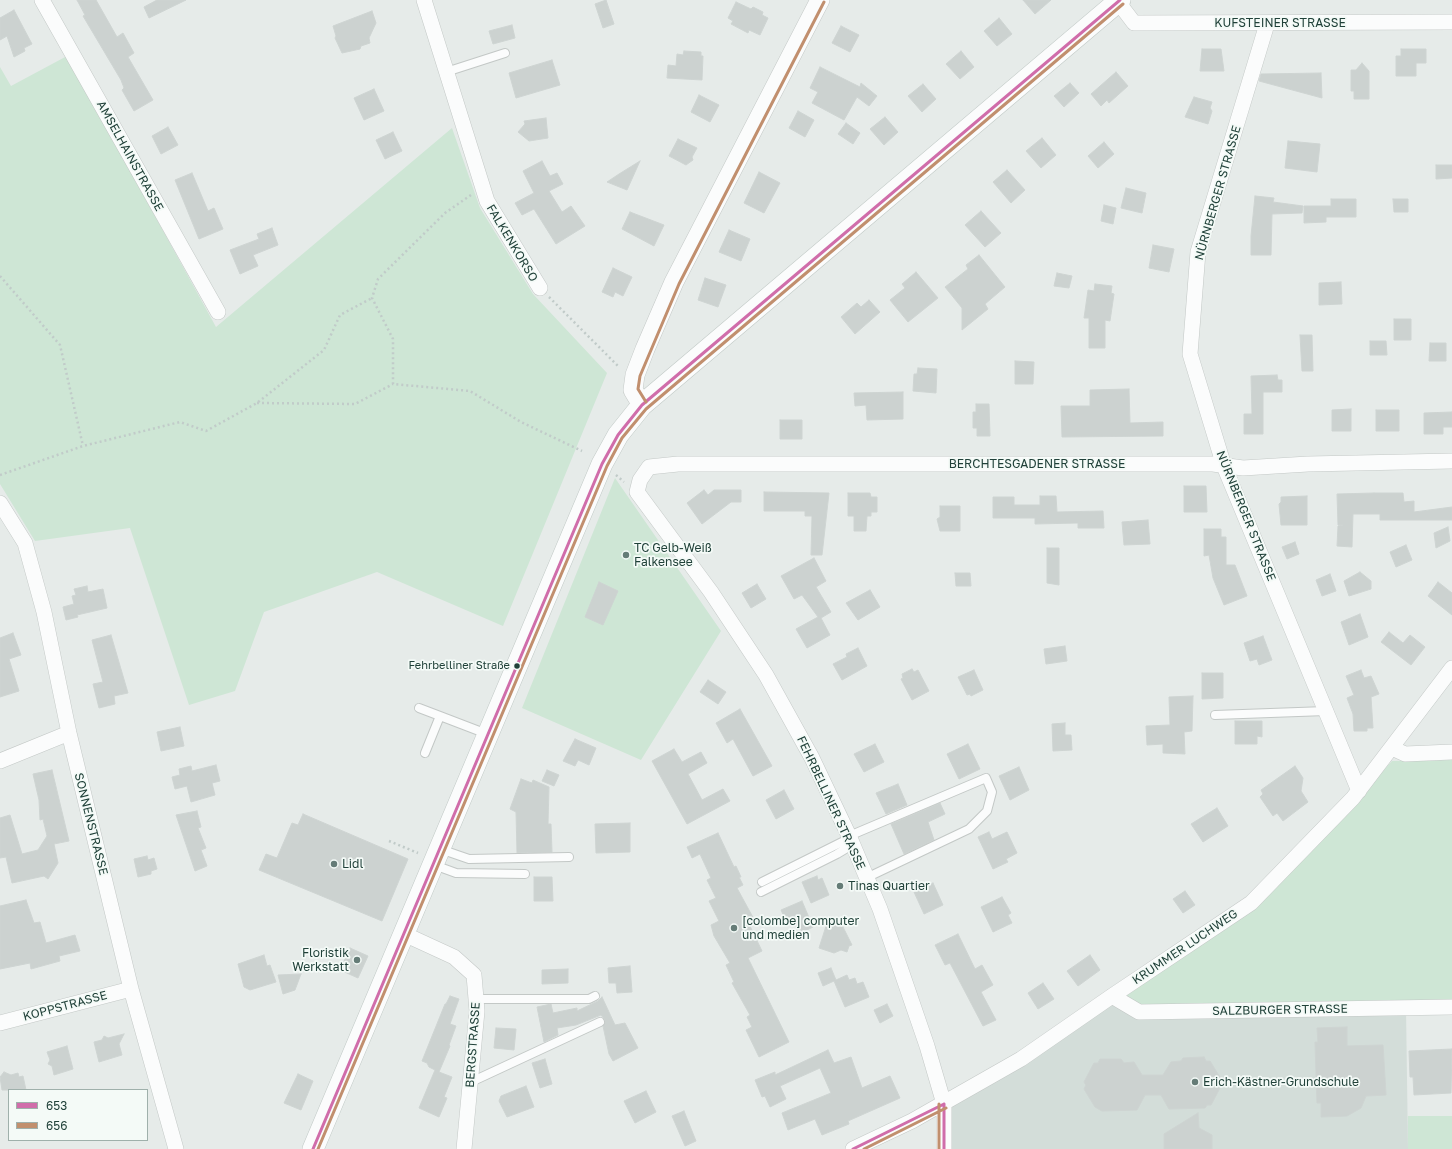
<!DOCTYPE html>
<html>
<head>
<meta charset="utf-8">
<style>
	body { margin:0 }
	#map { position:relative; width:1452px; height:1149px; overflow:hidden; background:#e6ebe9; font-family:"Golos Text",sans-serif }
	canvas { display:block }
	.legend { position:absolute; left:8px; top:1089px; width:140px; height:52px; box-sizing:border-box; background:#f4faf7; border:1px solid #9fb0ab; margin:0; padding:5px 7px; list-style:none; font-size:12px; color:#204139 }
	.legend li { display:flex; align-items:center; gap:8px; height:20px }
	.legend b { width:20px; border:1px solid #9fb0ab }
</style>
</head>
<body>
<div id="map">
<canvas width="1452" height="1149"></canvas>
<ul class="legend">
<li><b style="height:5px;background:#d06daa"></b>653</li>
<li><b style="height:5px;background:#c18f6e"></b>656</li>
</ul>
</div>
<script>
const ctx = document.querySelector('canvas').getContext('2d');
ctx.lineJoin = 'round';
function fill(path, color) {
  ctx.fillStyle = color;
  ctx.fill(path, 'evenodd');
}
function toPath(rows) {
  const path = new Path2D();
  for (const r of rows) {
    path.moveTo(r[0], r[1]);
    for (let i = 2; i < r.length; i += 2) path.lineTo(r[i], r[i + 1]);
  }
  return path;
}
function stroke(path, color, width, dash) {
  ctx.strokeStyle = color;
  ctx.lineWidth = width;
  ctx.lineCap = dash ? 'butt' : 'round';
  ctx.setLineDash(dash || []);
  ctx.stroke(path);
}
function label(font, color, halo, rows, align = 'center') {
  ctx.font = font + ' "Golos Text",sans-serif';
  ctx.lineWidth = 3.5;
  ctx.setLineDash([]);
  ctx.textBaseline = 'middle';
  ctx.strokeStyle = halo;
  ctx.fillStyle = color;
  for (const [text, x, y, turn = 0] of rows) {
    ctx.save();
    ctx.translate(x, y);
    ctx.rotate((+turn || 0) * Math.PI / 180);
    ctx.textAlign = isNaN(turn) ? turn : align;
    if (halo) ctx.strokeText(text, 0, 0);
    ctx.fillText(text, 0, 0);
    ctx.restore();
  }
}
fill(toPath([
	[1112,996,1406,1008,1408,1149,944,1149,944,1104]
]), '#d3ddd9');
fill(toPath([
	[67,56,216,327,452,128,480,208,533,294,607,373,503,626,377,572,264,612,235,691,189,705,130,528,35,541,0,484,0,67,11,86],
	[615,478,721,631,641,760,522,708],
	[1452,760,1452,1003,1138,1008,1119,996,1257,907,1392,761],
	[1408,1116,1452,1116,1452,1149,1408,1149]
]), '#cee6d5');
const building = toPath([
	[77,0,96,0,117,37,123,33,134,53,128,57,153,100,134,111,122,90,124,88,121,80,83,16,85,15,77,0],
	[157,0,186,0,149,18,144,7,157,0],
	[606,0,614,24,603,28,595,4,606,0],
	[1023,0,1051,0,1035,14,1023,0],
	[736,2,751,9,753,7,763,12,762,15,768,18,760,35,749,30,748,33,731,24,733,21,728,18,736,2],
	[14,10,32,44,24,48,25,51,14,57,7,36,0,40,0,18,14,10],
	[372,11,376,23,369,38,370,43,361,46,360,49,342,53,335,38,336,36,333,26,372,11],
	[999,18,1012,34,997,46,984,31,999,18],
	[512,25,515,38,493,44,489,31,512,25],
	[841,26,859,35,850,52,832,43,841,26],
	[1202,49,1221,49,1224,71,1200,71,1202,49],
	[1401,49,1426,49,1426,63,1416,63,1416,76,1396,76,1396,56,1401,56,1401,49],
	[684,51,701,52,701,56,703,56,702,80,667,78,668,65,676,66,677,54,683,55,684,51],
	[961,51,974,67,960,79,946,64,961,51],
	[552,60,560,85,516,98,509,73,552,60],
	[1362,63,1369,71,1369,99,1354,99,1354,91,1351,91,1351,70,1356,70,1362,63],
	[820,67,860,87,861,83,877,96,869,106,857,97,844,120,812,103,818,92,810,88,820,67],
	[1116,72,1128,86,1109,103,1107,100,1101,106,1091,94,1116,72],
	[1321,73,1322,98,1259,81,1261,74,1321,73],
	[1070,83,1079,93,1064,107,1054,96,1070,83],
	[923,84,936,99,922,112,908,96,923,84],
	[374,89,384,111,364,120,354,98,374,89],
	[699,95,719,105,710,122,691,112,699,95],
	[1194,97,1212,102,1210,108,1212,111,1208,124,1185,117,1194,97],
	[798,111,814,120,805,137,789,128,798,111],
	[885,117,898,132,884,145,870,129,885,117],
	[546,118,548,138,529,141,518,132,525,124,524,121,546,118],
	[846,123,860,133,853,144,838,134,846,123],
	[168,127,178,145,161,154,152,136,168,127],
	[393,132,402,151,385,159,376,140,393,132],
	[1042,138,1056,155,1041,168,1026,151,1042,138],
	[678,139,697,148,692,157,693,160,686,165,669,156,678,139],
	[1288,141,1320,144,1317,172,1285,168,1288,141],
	[1104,142,1114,154,1098,168,1088,156,1104,142],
	[542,161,550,176,557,173,563,184,549,191,562,212,571,206,585,226,556,244,534,209,522,215,515,203,534,193,523,171,542,161],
	[640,161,627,190,607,182,619,174,640,161],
	[1436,165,1452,165,1452,178,1436,179,1436,165],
	[1007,170,1025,190,1011,203,993,182,1007,170],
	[759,172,780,183,764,213,744,203,759,172],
	[192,173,208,211,214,208,223,229,199,239,175,180,192,173],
	[1126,188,1146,193,1142,213,1121,208,1126,188],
	[1255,196,1274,198,1273,202,1303,206,1302,213,1272,214,1271,255,1251,255,1251,236,1255,196],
	[1331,199,1356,199,1356,217,1326,217,1326,222,1304,223,1304,206,1331,206,1331,199],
	[1393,199,1408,199,1408,212,1394,212,1393,199],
	[1104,205,1116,208,1113,224,1101,221,1104,205],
	[981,211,1001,233,985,247,965,225,981,211],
	[630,212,664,225,654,246,622,229,630,212],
	[272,228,278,245,253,255,258,266,240,274,230,250,259,239,257,234,272,228],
	[729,230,750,239,741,261,719,252,729,230],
	[1153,245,1174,249,1169,272,1149,268,1153,245],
	[979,255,1005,287,985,304,988,309,962,330,962,308,945,287,968,269,966,265,979,255],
	[613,268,632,277,623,296,615,292,613,297,602,292,613,268],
	[916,272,938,298,908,322,890,300,905,288,902,284,916,272],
	[1057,273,1072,276,1069,288,1054,286,1057,273],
	[705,278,726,285,718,307,698,300,705,278],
	[1341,282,1342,304,1319,305,1319,283,1341,282],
	[1095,284,1112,286,1111,293,1114,294,1110,321,1105,320,1105,348,1089,348,1089,318,1084,318,1088,290,1094,291,1095,284],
	[869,300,880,312,855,334,841,317,857,303,861,307,869,300],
	[1394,319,1411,319,1411,340,1394,340,1394,319],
	[1300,335,1312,335,1313,371,1302,371,1300,335],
	[1370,341,1386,341,1387,355,1370,355,1370,341],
	[1430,343,1446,343,1446,361,1429,361,1430,343],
	[1015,361,1034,362,1033,384,1015,384,1015,361],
	[918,368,937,369,936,393,913,391,914,374,917,374,918,368],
	[1277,375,1278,380,1282,380,1282,392,1263,392,1263,434,1244,434,1244,414,1252,414,1251,376,1277,375],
	[1129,389,1130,423,1163,422,1163,436,1062,437,1061,406,1090,406,1090,390,1129,389],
	[903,392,903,419,867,420,866,405,855,406,854,393,903,392],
	[976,404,989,404,990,436,977,436,977,428,973,428,973,412,976,412,976,404],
	[1351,409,1351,431,1332,431,1332,410,1351,409],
	[1376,410,1399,410,1399,431,1376,431,1376,410],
	[1452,412,1452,427,1443,427,1443,434,1424,434,1424,413,1452,412],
	[780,420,802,420,802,439,780,439,780,420],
	[1184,486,1206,486,1207,512,1184,512,1184,486],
	[704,490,708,495,714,490,741,490,741,502,731,502,702,524,687,503,704,490],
	[764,492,829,493,822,555,811,555,812,516,805,516,805,511,764,511,764,492],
	[848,493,870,493,871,497,877,497,877,512,871,512,871,516,867,516,866,531,854,531,854,516,848,516,848,493],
	[1374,493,1403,493,1404,502,1414,501,1414,512,1452,507,1452,520,1380,520,1380,514,1353,514,1352,547,1337,546,1338,526,1343,525,1338,525,1337,494,1374,493],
	[1040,496,1056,496,1057,512,1103,511,1104,528,1078,528,1078,523,1035,524,1035,518,993,518,993,497,1014,497,1014,505,1040,505,1040,496],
	[1307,496,1307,525,1281,525,1279,504,1281,502,1281,497,1307,496],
	[940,506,960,506,960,531,940,531,937,519,940,517,940,506],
	[1148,520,1150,544,1124,545,1122,522,1148,520],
	[1448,527,1450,541,1436,548,1434,533,1448,527],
	[1204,529,1221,529,1221,537,1226,537,1226,565,1235,565,1247,596,1224,605,1213,578,1209,555,1204,556,1204,529],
	[1295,542,1299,554,1287,559,1282,547,1295,542],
	[1406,545,1412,560,1396,567,1390,552,1406,545],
	[1047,548,1059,548,1059,585,1047,583,1047,548],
	[814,558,826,581,816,587,831,612,821,618,830,635,807,648,796,629,818,617,802,595,794,599,781,576,814,558],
	[1360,572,1371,581,1371,589,1349,596,1344,581,1360,572],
	[955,573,970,573,971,586,956,586,955,573],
	[1330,574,1336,591,1322,596,1316,580,1330,574],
	[599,582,618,591,603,625,585,617,599,582],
	[1438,582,1452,593,1452,615,1428,596,1438,582],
	[757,584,766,599,751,608,742,593,757,584],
	[87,586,88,592,103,589,107,608,77,615,78,617,66,620,63,607,74,604,72,596,76,595,74,589,87,586],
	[870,590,880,607,858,620,846,603,870,590],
	[1360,614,1368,637,1349,645,1341,622,1360,614],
	[1389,632,1403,643,1410,635,1425,647,1411,665,1381,642,1389,632],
	[13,633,21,655,9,659,19,691,0,697,0,638,13,633],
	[111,635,128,693,114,696,115,704,99,708,93,684,103,682,92,640,111,635],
	[1263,636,1272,660,1259,665,1257,659,1250,661,1244,643,1263,636],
	[1065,646,1067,661,1046,664,1044,649,1065,646],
	[858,648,867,666,842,680,833,664,847,657,846,654,858,648],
	[912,669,914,672,918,670,929,691,912,700,901,679,903,678,902,674,912,669],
	[974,670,983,690,971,696,970,694,967,695,958,677,974,670],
	[1361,670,1364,678,1371,676,1379,694,1371,697,1373,728,1367,728,1367,731,1354,731,1353,714,1347,698,1354,695,1346,676,1361,670],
	[1202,673,1223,673,1223,698,1202,699,1202,673],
	[708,680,726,692,718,704,700,692,708,680],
	[1193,696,1192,731,1184,732,1185,754,1163,753,1163,744,1147,745,1146,726,1170,725,1169,697,1193,696],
	[740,709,772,766,753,776,733,739,727,743,716,723,740,709],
	[1235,721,1262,721,1262,737,1257,736,1257,744,1235,744,1235,721],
	[1065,723,1065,735,1071,735,1072,750,1053,751,1052,724,1065,723],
	[180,727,184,746,161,751,157,732,180,727],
	[575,739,596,748,589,765,578,760,575,766,563,761,575,739],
	[875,744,884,762,864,772,854,754,875,744],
	[968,744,980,769,959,779,947,754,968,744],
	[674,749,682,762,701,752,707,763,688,774,702,800,723,789,730,801,687,824,652,761,674,749],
	[216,765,220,781,212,783,215,795,191,802,187,786,175,789,172,777,180,775,179,769,191,766,192,771,216,765],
	[1295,766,1303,778,1301,791,1308,802,1283,821,1277,813,1273,816,1260,797,1263,794,1261,790,1295,766],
	[1019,767,1029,790,1010,800,999,776,1019,767],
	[52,770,69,841,54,844,58,863,48,879,44,876,12,883,6,857,0,858,0,818,10,815,22,854,38,850,47,836,43,819,40,820,39,800,33,774,52,770],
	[547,770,559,775,554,786,542,781,547,770],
	[521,779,532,783,533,780,549,787,548,824,551,824,552,852,517,853,516,812,510,809,521,779],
	[898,784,907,805,886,814,876,793,898,784],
	[784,790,794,809,776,819,766,800,784,790],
	[940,803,945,814,928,822,934,840,904,854,891,824,940,803],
	[1217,808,1228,826,1203,842,1191,824,1217,808],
	[197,811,201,827,198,828,206,848,201,850,207,866,195,871,176,815,197,811],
	[303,814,408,859,382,921,259,870,266,854,277,858,292,823,298,825,303,814],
	[630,823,630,852,596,853,595,824,630,823],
	[989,832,992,839,1007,832,1017,853,1006,859,1008,862,993,869,978,837,989,832],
	[718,833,734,867,736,866,741,877,739,877,743,885,737,888,755,921,749,924,762,951,748,958,789,1042,759,1057,746,1030,752,1027,747,1017,750,1015,732,983,734,982,726,965,730,963,714,936,711,925,719,921,709,901,716,898,707,880,711,878,700,854,692,858,687,847,718,833],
	[147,856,148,860,154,858,157,869,151,871,151,874,138,877,134,859,147,856],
	[817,876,818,880,822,878,829,895,811,903,802,882,817,876],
	[534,877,552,877,553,901,534,901,534,877],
	[933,883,943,905,924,914,914,892,933,883],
	[1185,891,1195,905,1183,913,1173,899,1185,891],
	[1002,897,1011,913,1008,915,1012,923,993,932,981,907,1002,897],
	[26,900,34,923,40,922,46,943,75,935,80,951,59,956,60,961,31,969,30,963,0,969,0,906,26,900],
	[802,901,813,927,799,934,792,919,786,921,781,910,802,901],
	[838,917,852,945,849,946,847,952,841,950,834,953,819,948,827,923,838,917],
	[958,934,975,969,982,965,993,985,981,992,996,1020,983,1026,950,963,945,965,935,945,958,934],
	[350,948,368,956,358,978,340,970,350,948],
	[264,955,267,966,270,965,276,982,250,990,244,987,238,964,264,955],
	[1090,955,1100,970,1078,986,1067,971,1090,955],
	[630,966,632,992,617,993,616,983,609,983,608,968,630,966],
	[831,968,836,980,847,975,849,980,855,978,857,984,863,982,869,997,845,1007,834,981,823,986,818,973,831,968],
	[568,969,568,983,542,984,542,970,568,969],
	[301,974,295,990,283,994,278,975,301,974],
	[1043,983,1054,999,1038,1009,1028,993,1043,983],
	[450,996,459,999,450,1024,456,1026,449,1045,450,1046,439,1072,452,1077,444,1097,447,1098,439,1117,419,1108,435,1070,429,1067,427,1063,422,1061,445,1004,446,1004,450,996],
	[602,997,615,1025,625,1023,638,1048,613,1061,609,1054,603,1026,605,1020,601,1015,576,1025,557,1028,558,1035,544,1042,537,1007,551,1004,553,1013,577,1008,577,1011,598,1001,602,997],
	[887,1004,893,1016,880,1023,874,1010,887,1004],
	[1347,1027,1347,1046,1383,1045,1386,1095,1366,1096,1361,1108,1347,1116,1321,1117,1321,1103,1317,1103,1315,1042,1318,1042,1317,1028,1347,1027],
	[496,1028,516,1029,514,1050,494,1048,496,1028],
	[124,1034,119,1044,122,1055,99,1062,94,1042,102,1040,104,1036,108,1038,124,1034],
	[67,1046,73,1069,54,1075,52,1066,48,1064,50,1060,47,1052,67,1046],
	[1452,1049,1451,1093,1414,1095,1413,1077,1410,1077,1409,1051,1452,1049],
	[828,1050,834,1063,851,1057,862,1088,890,1076,900,1098,848,1121,849,1124,822,1135,815,1119,788,1130,782,1113,831,1093,820,1068,780,1086,786,1099,770,1107,765,1096,762,1097,755,1080,775,1072,775,1075,828,1050],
	[1204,1057,1206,1061,1210,1061,1221,1079,1219,1083,1221,1086,1211,1105,1207,1105,1205,1108,1169,1109,1161,1095,1145,1095,1137,1110,1102,1111,1095,1107,1084,1089,1086,1085,1084,1082,1094,1063,1098,1063,1100,1059,1121,1059,1124,1063,1134,1062,1142,1075,1163,1075,1171,1062,1181,1061,1183,1058,1204,1057],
	[545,1059,552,1084,540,1088,532,1063,545,1059],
	[4,1072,11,1075,18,1073,19,1077,23,1076,26,1090,2,1090,0,1077,4,1072],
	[298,1074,313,1081,301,1110,284,1103,298,1074],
	[526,1086,534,1107,507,1117,499,1101,501,1096,526,1086],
	[646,1091,656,1112,635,1123,624,1101,646,1091],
	[684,1111,696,1141,685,1146,672,1116,684,1111],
	[1198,1113,1199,1128,1212,1135,1212,1149,1164,1149,1164,1134,1198,1113]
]);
fill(building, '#ccd2d0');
stroke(building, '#ced4d2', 1);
const service = toPath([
	[446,72,505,53],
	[419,708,440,716],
	[1215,715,1326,711],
	[425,753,440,716,487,734],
	[849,836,986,778,992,792,987,811,969,829,866,878],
	[440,849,469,859,569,857],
	[434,865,456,873,525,874],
	[762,882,850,838],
	[761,892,837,854,852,845],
	[476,999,589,999,595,996],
	[471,1082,600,1022]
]);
const minor = toPath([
	[42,0,218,312],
	[424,0,487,201,540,288],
	[1118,2,1134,23,1452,22],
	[1267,24,1198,252,1190,354,1224,466,1359,791],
	[0,503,25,543,44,612,69,733,131,989,176,1149],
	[1392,748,1405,754,1452,752],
	[0,761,69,733],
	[404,934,454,957,474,975,477,1011,464,1149],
	[1112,996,1139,1012,1452,1007],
	[0,1023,131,989],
	[853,1149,912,1121,1021,1059,1112,996,1251,903,1353,798,1452,668],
	[944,1149,944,1104,927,1046,880,909,850,838,812,758,766,675,711,592,637,492,640,480,649,467,678,464,1213,464,1243,468,1308,464,1452,461]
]);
const tertiary = toPath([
	[642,405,633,390,635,375,645,349,674,282,820,0]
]);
const secondary = toPath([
	[313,1149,602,464,618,435,642,405,1120,0]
]);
stroke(service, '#c3c8c6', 10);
stroke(minor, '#c3c8c6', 16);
stroke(tertiary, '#c3c8c6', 20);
stroke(secondary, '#c1c9c6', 22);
stroke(toPath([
	[471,195,445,213,378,279,372,298,393,339,393,384,470,391,521,422,582,451],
	[0,276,60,345,83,446],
	[549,297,619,367],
	[257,403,355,404,393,384],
	[0,475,83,446,180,422,206,431,257,403,324,350,340,315,372,298],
	[616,475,624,482],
	[389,841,418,853]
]), '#c1cbc9', 2.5, [2, 3]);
stroke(service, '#fbfcfc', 8);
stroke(minor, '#fbfcfc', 15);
stroke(tertiary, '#fbfcfc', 19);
stroke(secondary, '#fbfcfc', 21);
stroke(toPath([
	[944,1104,944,1149],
	[313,1149,602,464,618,435,642,405,1120,0],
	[853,1149,944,1104]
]), '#d06daa', 3);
stroke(toPath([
	[646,402,638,389,640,376,679,284,824,2],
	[939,1104,939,1149],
	[318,1149,607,466,622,438,646,409,1123,4],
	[864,1149,946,1108]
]), '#c18f6e', 3);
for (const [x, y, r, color] of [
	[626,555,4,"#657c77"],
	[517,666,3.5,"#204139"],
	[334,864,4,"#657c77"],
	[840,886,4,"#657c77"],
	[734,928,4,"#657c77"],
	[357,960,4,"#657c77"],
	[1195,1082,4,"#657c77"]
]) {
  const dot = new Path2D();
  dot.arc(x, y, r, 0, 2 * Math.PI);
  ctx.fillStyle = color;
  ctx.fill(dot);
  stroke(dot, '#f4faf7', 1.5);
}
label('11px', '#204139', '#f4faf7', [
	["Fehrbelliner Straße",510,666]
], 'right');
label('12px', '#204139', '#f4faf7', [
	["KUFSTEINER STRASSE",1280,23],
	["AMSELHAINSTRASSE",130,156,61],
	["NÜRNBERGER STRASSE",1218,193,-74],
	["FALKENKORSO",512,243,59],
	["BERCHTESGADENER STRASSE",1037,464],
	["NÜRNBERGER STRASSE",1246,516,68],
	["FEHRBELLINER STRASSE",831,803,65],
	["SONNENSTRASSE",91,824,76],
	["KRUMMER LUCHWEG",1185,947,-34],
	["KOPPSTRASSE",65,1006,-15],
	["SALZBURGER STRASSE",1280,1010,-1],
	["BERGSTRASSE",473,1045,-86]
]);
label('12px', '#204139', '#f4faf7', [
	["TC Gelb-Weiß",634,548],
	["Falkensee",634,562],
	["Lidl",342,864],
	["Tinas Quartier",848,886],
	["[colombe] computer",742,921],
	["und medien",742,935],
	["Floristik",349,953,"right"],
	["Werkstatt",349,967,"right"],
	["Erich-Kästner-Grundschule",1203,1082]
], 'left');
</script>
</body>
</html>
